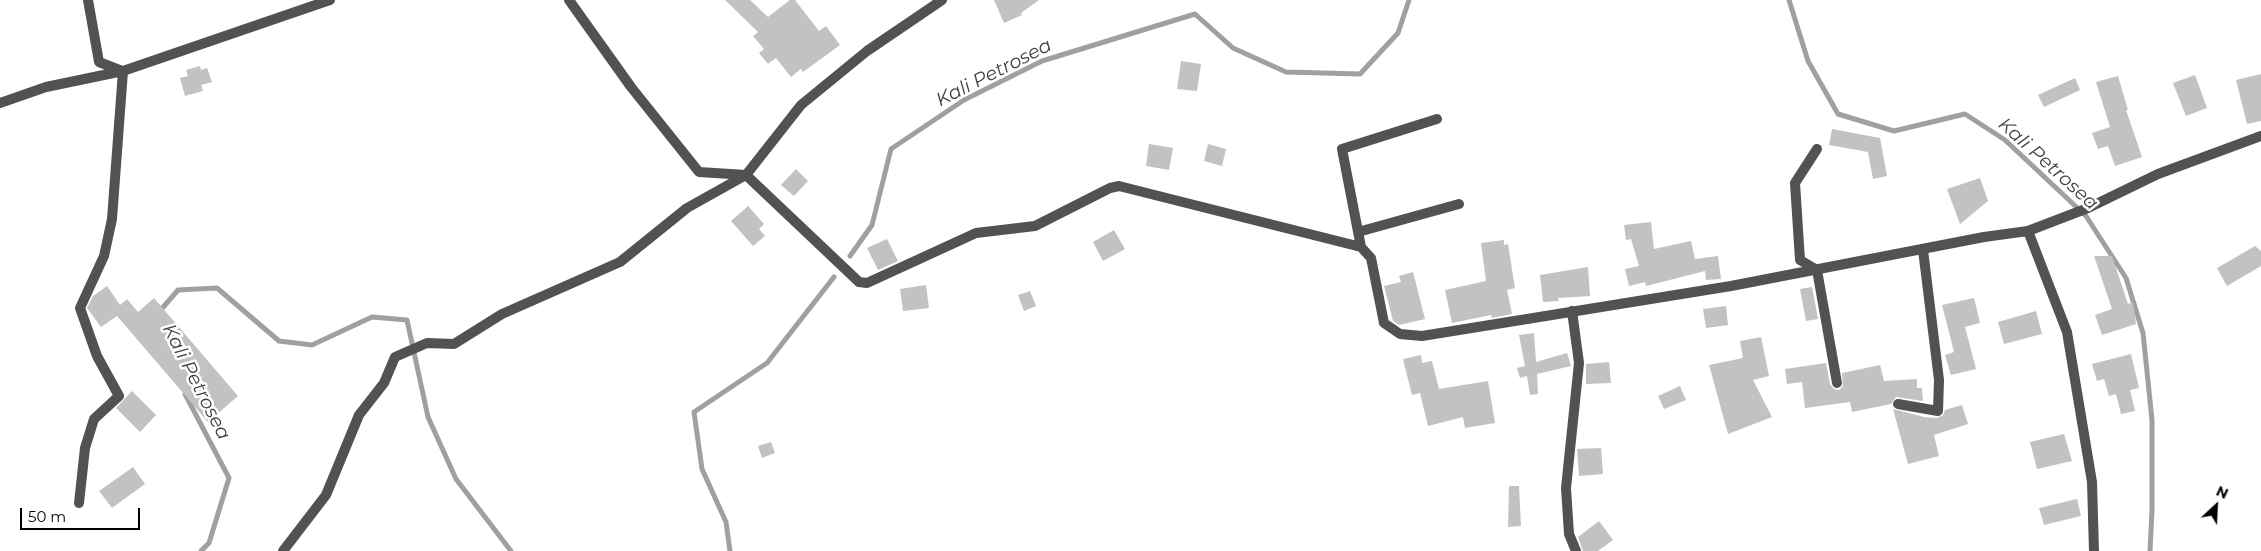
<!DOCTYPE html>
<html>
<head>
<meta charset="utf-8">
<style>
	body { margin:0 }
	#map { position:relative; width:2261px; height:551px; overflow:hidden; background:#fff; font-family:Montserrat,sans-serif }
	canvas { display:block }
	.north { position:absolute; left:2191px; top:481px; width:50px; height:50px; -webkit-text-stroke:4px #fff; paint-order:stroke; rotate:25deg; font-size:14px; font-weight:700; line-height:20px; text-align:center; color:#000 }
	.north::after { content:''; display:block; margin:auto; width:18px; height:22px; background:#000; clip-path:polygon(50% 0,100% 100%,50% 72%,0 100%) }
	.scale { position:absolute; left:20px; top:508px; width:120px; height:22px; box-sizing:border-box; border:2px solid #000; border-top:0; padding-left:6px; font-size:15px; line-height:18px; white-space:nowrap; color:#000; -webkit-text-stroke:4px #fff; paint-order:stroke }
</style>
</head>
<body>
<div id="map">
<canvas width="2261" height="551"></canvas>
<div class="north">N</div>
<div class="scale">50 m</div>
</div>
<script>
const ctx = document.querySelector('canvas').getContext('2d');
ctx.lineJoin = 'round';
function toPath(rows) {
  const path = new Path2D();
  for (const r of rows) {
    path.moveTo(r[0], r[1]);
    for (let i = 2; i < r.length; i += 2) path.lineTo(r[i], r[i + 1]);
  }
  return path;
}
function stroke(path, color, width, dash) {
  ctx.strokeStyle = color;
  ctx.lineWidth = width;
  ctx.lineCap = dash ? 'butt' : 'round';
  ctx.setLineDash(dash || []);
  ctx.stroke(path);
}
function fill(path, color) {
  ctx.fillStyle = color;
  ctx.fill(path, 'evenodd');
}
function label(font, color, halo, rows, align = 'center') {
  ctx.font = font + ' Montserrat,sans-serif';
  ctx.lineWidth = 5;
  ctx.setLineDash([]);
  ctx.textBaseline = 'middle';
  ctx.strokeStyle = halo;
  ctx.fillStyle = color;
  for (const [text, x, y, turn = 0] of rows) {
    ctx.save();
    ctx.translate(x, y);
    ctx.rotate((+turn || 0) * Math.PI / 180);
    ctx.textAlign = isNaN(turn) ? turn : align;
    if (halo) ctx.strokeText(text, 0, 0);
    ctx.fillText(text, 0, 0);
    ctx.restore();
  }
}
stroke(toPath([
	[1789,0,1808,61,1838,114,1894,131,1965,114,2005,140,2086,216,2126,278,2143,333,2152,420,2152,510,2150,551],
	[850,256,872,225,891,149,964,100,1042,61,1195,14,1233,48,1286,72,1360,74,1398,33,1409,0],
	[159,312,178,290,217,288,279,341,312,345,372,317,407,320,428,417,456,479,511,551],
	[185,394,229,478,209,543,201,551],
	[730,551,726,522,702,469,694,412,767,363,834,277]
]), '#a0a0a0', 5);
fill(toPath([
	[725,0,750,0,768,17,790,0,795,0,819,31,826,26,840,45,803,72,801,69,791,77,776,58,768,64,759,53,764,49,753,36,758,32],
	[994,0,1039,0,1021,13,1022,15,1004,23],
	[1181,61,1201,64,1197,91,1177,89],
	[200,66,201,70,207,68,212,82,201,85,203,91,185,96,180,78,188,76,186,70],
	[2261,74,2261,121,2247,124,2236,80],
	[2195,75,2207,108,2186,116,2173,83],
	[2118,76,2128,110,2126,110,2142,157,2115,166,2108,146,2098,149,2092,133,2110,127,2096,82],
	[2075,78,2080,90,2044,107,2038,95],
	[1832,129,1880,138,1887,176,1873,179,1868,152,1829,145],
	[1149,144,1173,148,1169,170,1146,166],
	[1208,144,1226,149,1222,166,1204,161],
	[796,169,808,181,794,196,781,185],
	[1980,178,1988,201,1960,224,1947,189],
	[748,206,764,224,759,229,765,236,753,246,731,221],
	[1651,222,1654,249,1691,241,1695,259,1718,256,1721,279,1706,280,1705,271,1646,286,1645,282,1629,286,1625,269,1639,266,1631,239,1626,240,1624,225],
	[1114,230,1125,249,1103,261,1093,242],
	[887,239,898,261,878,270,867,248],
	[1504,240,1504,245,1508,244,1515,288,1507,290,1512,314,1492,318,1491,315,1452,323,1445,290,1486,281,1481,243],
	[2255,246,2261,251,2261,266,2227,286,2217,268],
	[2094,256,2112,256,2128,304,2133,302,2136,324,2102,335,2095,315,2112,309],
	[1588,267,1590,296,1558,298,1559,301,1543,302,1540,275],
	[1413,272,1425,319,1399,325,1393,321,1384,286,1401,282,1399,276],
	[926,285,929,308,903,311,900,289],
	[107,286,120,305,127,299,138,312,154,298,238,396,208,422,117,316,101,327,87,308,93,296],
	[1812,287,1818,319,1806,321,1800,289],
	[1030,291,1036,306,1024,311,1018,295],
	[1974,298,1980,323,1965,327,1976,369,1951,375,1945,355,1954,352,1942,305],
	[1726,306,1728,325,1706,328,1703,309],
	[2036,311,2042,334,2004,344,1998,322],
	[1534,333,1536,362,1567,353,1571,366,1537,374,1538,394,1530,395,1527,376,1520,378,1517,368,1525,366,1519,335],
	[1761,337,1769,376,1753,380,1772,417,1728,434,1709,365,1743,358,1740,341],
	[2131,354,2139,388,2130,390,2135,411,2121,414,2116,394,2109,396,2104,379,2097,381,2092,364],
	[1421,355,1422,363,1432,361,1439,389,1488,381,1495,423,1465,428,1463,417,1428,426,1420,393,1412,395,1403,359],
	[1609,362,1611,383,1586,384,1586,364],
	[1826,363,1830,384,1834,389,1839,390,1843,386,1842,373,1880,365,1884,381,1917,379,1917,388,1922,388,1923,401,1896,397,1891,404,1852,412,1850,402,1805,408,1802,382,1787,384,1785,369],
	[1680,386,1686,400,1664,409,1658,396],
	[132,391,156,415,140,432,116,408],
	[1962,405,1968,424,1934,435,1939,456,1908,464,1893,409,1924,417,1937,418,1943,415,1945,410],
	[2064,434,2072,461,2037,469,2030,442],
	[771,442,775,453,762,458,758,446],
	[1601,448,1603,474,1579,476,1577,449],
	[133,467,145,484,112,508,99,491],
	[1509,486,1519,486,1521,526,1508,527],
	[2077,499,2081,516,2044,525,2039,508],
	[1599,521,1613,540,1598,551,1583,551,1578,537]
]), '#c2c2c2');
stroke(toPath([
	[283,551,326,495,359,415,384,383,395,357,427,343,454,344,502,314,620,262,687,208,746,175]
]), '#525252', 10);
stroke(toPath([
	[88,0,99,62,122,71],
	[569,0,631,87,699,172,746,175,859,282,867,283,976,233,1035,226,1110,188,1119,186,1361,247,1371,258,1384,323,1400,334,1422,336,1731,286,1984,237,2028,231,2088,208,2158,174,2261,136],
	[0,103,46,87,123,71],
	[1817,149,1795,183,1800,260,1817,270,1837,383],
	[746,175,801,105,867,51,942,0],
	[2028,231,2067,332,2092,482,2094,551],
	[1358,232,1459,204],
	[1361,247,1342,149,1437,119],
	[1572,311,1579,363,1566,488,1569,534,1576,551],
	[1898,404,1938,411,1939,380,1923,250],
	[79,503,85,448,94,419,119,396,97,356,80,308,104,256,112,219,123,71,330,0]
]), '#525252', 10);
label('italic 19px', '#414141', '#fff', [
	["Kali Petrosea",994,73,-27],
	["Kali Petrosea",2048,164,42],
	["Kali Petrosea",196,382,63]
]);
</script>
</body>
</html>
